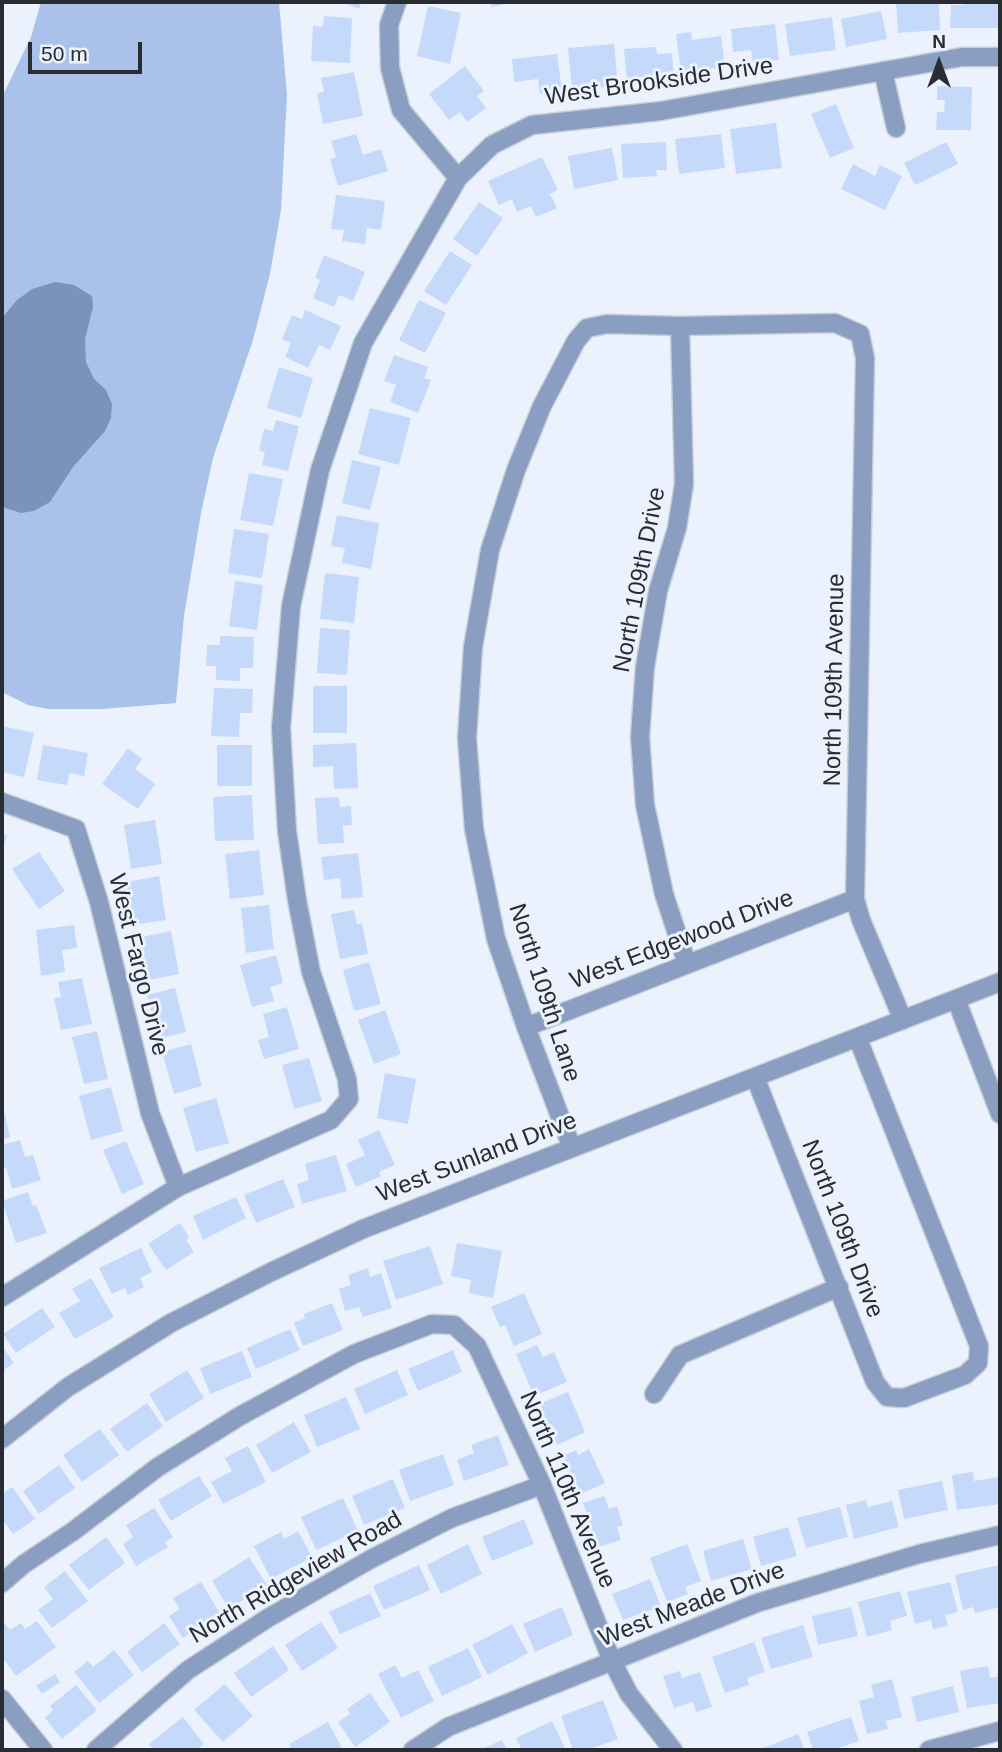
<!DOCTYPE html>
<html>
<head>
<meta charset="utf-8">
<style>
	body { margin:0 }
	#map { position:relative; width:1002px; height:1752px; overflow:hidden; background:#ebf2fd; font-family:Helvetica,sans-serif }
	canvas { display:block }
	.frame { position:absolute; inset:0; border:4px solid #292c32; pointer-events:none }
	.north { position:absolute; left:904px; top:28px; width:70px; height:70px; -webkit-text-stroke:5px #ebf2fd; paint-order:stroke; rotate:0deg; font-size:19px; font-weight:700; line-height:28px; text-align:center; color:#292c32 }
	.north::after { content:''; display:block; margin:auto; width:24px; height:32px; background:#292c32; clip-path:polygon(50% 0,100% 100%,50% 72%,0 100%) }
	.scale { position:absolute; left:28px; top:42px; width:114px; height:32px; box-sizing:border-box; border:4px solid #292c32; border-top:0; padding-left:9px; font-size:21px; line-height:24px; white-space:nowrap; color:#292c32; -webkit-text-stroke:5px #ebf2fd; paint-order:stroke }
</style>
</head>
<body>
<div id="map">
<canvas width="1002" height="1752"></canvas>
<div class="frame"></div>
<div class="north">N</div>
<div class="scale">50 m</div>
</div>
<script>
const ctx = document.querySelector('canvas').getContext('2d');
ctx.lineJoin = 'round';
function fill(path, color) {
  ctx.fillStyle = color;
  ctx.fill(path, 'evenodd');
}
function toPath(rows) {
  const path = new Path2D();
  for (const r of rows) {
    path.moveTo(r[0], r[1]);
    for (let i = 2; i < r.length; i += 2) path.lineTo(r[i], r[i + 1]);
  }
  return path;
}
function stroke(path, color, width, dash) {
  ctx.strokeStyle = color;
  ctx.lineWidth = width;
  ctx.lineCap = dash ? 'butt' : 'round';
  ctx.setLineDash(dash || []);
  ctx.stroke(path);
}
function label(font, color, halo, rows, align = 'center') {
  ctx.font = font + ' Helvetica,sans-serif';
  ctx.lineWidth = 6;
  ctx.setLineDash([]);
  ctx.textBaseline = 'middle';
  ctx.strokeStyle = halo;
  ctx.fillStyle = color;
  for (const [text, x, y, turn = 0] of rows) {
    ctx.save();
    ctx.translate(x, y);
    ctx.rotate((+turn || 0) * Math.PI / 180);
    ctx.textAlign = isNaN(turn) ? turn : align;
    if (halo) ctx.strokeText(text, 0, 0);
    ctx.fillText(text, 0, 0);
    ctx.restore();
  }
}
fill(toPath([
	[41,2,279,2,287,95,281,210,270,274,253,340,213,458,201,513,184,616,176,703,102,709,48,709,28,705,2,692,2,97,31,37]
]), '#aac2e9');
fill(toPath([
	[55,282,74,285,92,296,93,307,85,339,86,362,94,379,106,390,112,404,111,418,105,431,73,467,50,502,34,511,21,513,2,507,2,318,17,300,32,289]
]), '#7c93b9');
fill(toPath([
	[341,2,362,2,359,9],
	[491,2,511,2,511,3,491,7],
	[939,2,940,30,898,33,896,3],
	[963,2,998,4,998,28,950,28,951,5,963,5],
	[428,6,461,13,450,64,417,56],
	[881,11,887,39,846,47,841,19],
	[324,16,352,18,350,63,311,61,313,26,323,27],
	[832,17,836,50,790,56,785,24],
	[775,24,779,60,753,63,751,50,733,52,731,29],
	[691,32,692,40,721,36,725,67,681,73,676,34],
	[614,44,618,86,572,90,568,48],
	[656,47,657,54,672,53,674,79,627,82,624,49],
	[557,54,562,92,540,94,538,79,514,82,512,59],
	[465,66,484,91,477,96,486,108,467,122,460,112,449,120,429,94],
	[354,72,363,116,323,124,317,93,324,92,321,78],
	[937,86,972,87,971,130,936,130,937,112,944,112,945,100,937,100],
	[836,104,854,148,830,158,811,114],
	[776,123,782,168,736,174,730,129],
	[356,134,363,155,381,149,388,171,338,186,330,159,336,157,331,141],
	[721,134,725,168,679,174,675,139],
	[666,142,667,170,656,170,657,176,623,178,621,144],
	[946,142,958,164,915,185,904,163],
	[612,148,618,180,574,189,568,156],
	[542,157,558,190,550,194,557,208,536,217,531,206,517,212,512,199,499,205,488,181],
	[853,164,875,176,880,165,902,176,885,210,841,189],
	[336,195,385,201,381,230,367,228,365,244,342,241,344,230,331,229],
	[479,202,503,218,477,256,453,239],
	[450,251,472,265,446,305,424,291],
	[324,255,365,272,353,301,339,295,334,307,313,298,320,280,315,278],
	[419,300,446,313,425,353,399,340],
	[305,310,341,326,330,350,319,345,308,368,285,357,291,343,282,339,292,315,302,319],
	[394,355,428,367,424,378,431,380,418,413,390,402,396,385,384,381],
	[279,367,313,378,301,418,267,408],
	[370,408,411,418,399,465,358,454],
	[276,420,299,426,288,471,262,465,265,452,259,451,264,429,273,431],
	[352,460,381,467,370,510,342,503],
	[249,473,283,479,273,526,240,520],
	[337,515,379,523,371,569,342,563,345,548,331,546],
	[234,529,269,534,262,578,228,573],
	[325,573,359,577,354,623,320,619],
	[235,581,263,585,257,630,229,626],
	[320,628,350,630,347,675,317,673],
	[220,636,254,637,253,668,240,668,240,681,216,680,216,666,206,666,207,645,220,645],
	[313,686,347,686,347,733,313,733],
	[214,688,253,689,252,713,240,713,239,737,211,736],
	[2,726,34,733,24,777,2,772],
	[356,743,358,788,334,789,333,766,313,767,313,745],
	[43,745,88,753,84,776,69,773,67,785,37,780],
	[217,745,252,745,252,786,217,786],
	[128,748,142,759,135,769,155,784,138,809,102,784],
	[252,795,254,840,215,841,213,797],
	[339,797,340,807,351,806,352,825,343,826,344,843,318,844,315,798],
	[155,820,162,864,131,869,124,825],
	[2,834,7,835,2,851],
	[259,850,264,895,230,899,225,854],
	[39,852,65,891,39,909,12,869],
	[358,853,363,897,342,899,340,878,324,880,321,857],
	[159,876,166,920,133,925,126,882],
	[269,905,274,949,246,953,241,908],
	[354,910,357,924,362,923,368,954,340,959,331,914],
	[74,925,77,948,62,950,65,972,41,976,36,930],
	[171,931,179,974,149,980,143,953,139,954,136,938],
	[276,955,283,983,270,987,274,1001,252,1007,240,965],
	[369,962,381,1004,354,1011,343,970],
	[82,978,92,1024,61,1030,54,998,61,997,58,982],
	[175,988,186,1032,158,1039,147,995],
	[287,1007,299,1049,264,1059,258,1040,269,1037,263,1014],
	[385,1010,401,1054,374,1064,358,1020],
	[97,1031,108,1079,84,1084,72,1037],
	[191,1044,202,1086,174,1094,162,1052],
	[309,1058,322,1101,294,1109,282,1065],
	[385,1073,416,1079,408,1124,377,1118],
	[111,1087,123,1131,91,1140,79,1096],
	[216,1098,229,1143,196,1152,183,1108],
	[3,1106,10,1137,2,1139,2,1107],
	[379,1130,395,1165,379,1172,381,1176,356,1187,346,1164,365,1155,358,1140],
	[20,1140,25,1157,33,1155,41,1180,12,1189,6,1167,2,1168,2,1145],
	[126,1141,144,1184,122,1194,103,1150],
	[336,1155,347,1191,302,1204,297,1184,309,1180,305,1164],
	[283,1179,295,1207,256,1223,244,1195],
	[28,1192,33,1206,36,1205,47,1233,16,1243,2,1201],
	[236,1197,246,1218,203,1240,193,1216],
	[180,1223,189,1237,186,1240,194,1252,166,1270,148,1244],
	[457,1243,502,1251,493,1298,469,1293,471,1280,451,1276],
	[430,1246,443,1284,396,1300,383,1261],
	[141,1248,152,1272,140,1278,144,1287,128,1295,125,1288,112,1294,99,1268],
	[368,1268,370,1277,381,1273,392,1308,363,1317,359,1307,345,1311,339,1289,351,1285,348,1275],
	[91,1278,114,1317,75,1339,59,1313,80,1301,72,1289],
	[524,1293,542,1334,514,1346,505,1325,500,1327,491,1307],
	[332,1303,343,1330,303,1346,294,1323,305,1318,304,1314],
	[42,1308,55,1327,16,1353,3,1334],
	[290,1329,300,1350,256,1369,247,1348],
	[537,1345,543,1357,554,1352,567,1382,534,1396,516,1354],
	[2,1346,14,1363,2,1371],
	[453,1350,462,1372,418,1391,408,1369],
	[242,1351,252,1377,210,1394,200,1368],
	[187,1370,204,1398,166,1422,149,1394],
	[397,1370,408,1395,365,1414,354,1389],
	[568,1392,585,1432,557,1445,539,1404],
	[346,1397,360,1429,317,1447,304,1415],
	[147,1403,163,1426,127,1452,110,1429],
	[294,1422,311,1452,272,1473,256,1445],
	[100,1429,119,1455,82,1482,63,1455],
	[498,1435,509,1465,464,1481,457,1460,474,1453,471,1445],
	[248,1446,266,1482,223,1504,211,1482,232,1471,225,1458],
	[589,1449,605,1483,580,1494,563,1456,576,1450,578,1455],
	[443,1454,454,1485,410,1501,399,1470],
	[59,1465,75,1488,39,1514,23,1491],
	[973,1472,974,1481,998,1477,1000,1504,957,1510,952,1475],
	[199,1476,212,1496,171,1521,158,1500],
	[393,1479,405,1508,364,1525,352,1496],
	[942,1481,948,1510,904,1519,898,1490],
	[12,1487,35,1519,13,1534,5,1523,2,1525,2,1494],
	[604,1496,609,1509,617,1506,623,1525,617,1527,621,1540,598,1547,583,1503],
	[343,1498,358,1531,316,1550,301,1517],
	[866,1500,868,1507,892,1501,899,1527,854,1539,846,1505],
	[840,1507,848,1537,806,1548,797,1518],
	[154,1508,173,1537,165,1542,168,1547,136,1566,123,1544,133,1537,126,1525],
	[524,1519,534,1544,492,1561,482,1537],
	[788,1527,797,1556,761,1566,753,1537],
	[298,1531,312,1557,271,1579,254,1546,281,1532,284,1539],
	[106,1537,125,1563,89,1590,69,1565],
	[743,1539,752,1569,711,1581,703,1551],
	[468,1544,482,1574,441,1594,427,1565],
	[687,1544,701,1581,685,1587,688,1594,667,1602,650,1558],
	[249,1557,267,1585,229,1609,212,1581],
	[419,1565,430,1590,384,1610,373,1586],
	[999,1565,1000,1607,975,1613,973,1607,963,1610,955,1575],
	[65,1571,88,1601,52,1628,38,1610,53,1599,44,1587],
	[650,1579,661,1606,623,1620,612,1594],
	[201,1582,221,1615,183,1638,169,1616,180,1609,173,1598],
	[950,1582,958,1612,945,1615,948,1626,933,1629,931,1620,915,1624,907,1592],
	[900,1591,907,1616,890,1621,892,1630,867,1637,858,1602],
	[370,1593,381,1616,340,1634,329,1612],
	[562,1607,573,1635,535,1652,523,1624],
	[851,1607,858,1636,818,1645,812,1616],
	[3,1621,10,1630,21,1623,25,1629,37,1621,56,1647,16,1676,2,1657],
	[321,1622,338,1648,302,1671,285,1645],
	[164,1623,180,1644,142,1672,127,1652],
	[512,1624,528,1653,488,1675,472,1645],
	[803,1625,813,1657,771,1669,761,1638],
	[754,1642,765,1672,747,1678,749,1685,725,1693,712,1657],
	[273,1646,289,1670,251,1697,234,1673],
	[468,1648,482,1677,442,1696,428,1667],
	[114,1650,134,1675,99,1703,74,1672,88,1661,93,1667],
	[395,1665,402,1678,418,1670,434,1701,401,1718,378,1674],
	[988,1666,990,1678,1000,1676,1000,1703,967,1708,960,1671],
	[680,1671,682,1678,700,1672,712,1707,696,1712,693,1702,674,1708,663,1676],
	[55,1674,60,1682,42,1694,36,1686],
	[892,1679,902,1717,886,1721,888,1729,867,1734,859,1701,874,1697,871,1685],
	[225,1684,253,1716,223,1742,194,1710],
	[76,1685,97,1710,62,1739,45,1718,53,1710,50,1706],
	[953,1686,959,1712,917,1722,911,1697],
	[370,1693,390,1722,355,1747,338,1722,350,1714,347,1709],
	[603,1700,618,1739,587,1750,573,1750,561,1716],
	[183,1717,204,1744,195,1750,153,1750,149,1744],
	[851,1717,859,1741,833,1750,813,1750,807,1732],
	[552,1721,566,1750,522,1750,516,1738],
	[328,1722,343,1750,292,1750,289,1744],
	[798,1734,805,1750,759,1750],
	[502,1740,507,1750,480,1750]
]), '#c5d9fa');
const minor = toPath([
	[397,2,389,25,390,68,401,110,458,178],
	[883,71,896,128],
	[680,326,684,484,677,528,658,591,645,667,640,737,645,805,664,894,687,964],
	[2,802,76,829,99,902,150,1113,178,1187],
	[956,999,1000,1114],
	[526,1027,855,899],
	[755,1077,875,1382,887,1397,904,1398,965,1375,978,1363,979,1346,858,1039],
	[572,1148,526,1027,496,939,474,829,467,738,473,647,490,550,516,470,542,406,576,341,587,328,607,324,680,326,835,323,860,334,865,358,855,899,861,920,903,1020],
	[2,1297,178,1187,331,1120,349,1099,347,1079,311,972,297,900,287,831,281,728,291,606,320,470,363,343,458,178,492,145,532,125,661,111,962,57,1000,57],
	[654,1394,680,1355,839,1287],
	[2,1439,68,1387,171,1323,271,1272,363,1229,1000,982],
	[2,1583,24,1564,72,1532,158,1467,240,1416,354,1354,432,1324,454,1325,477,1346,542,1485,612,1661,629,1694,673,1750],
	[2,1699,43,1750],
	[96,1750,188,1670,268,1618,371,1559,452,1518,542,1485],
	[413,1750,448,1727,757,1603,919,1554,1000,1535],
	[929,1750,1000,1731]
]);
stroke(minor, '#c8ced8', 21);
stroke(minor, '#899ec0', 18);
label('24px', '#292c32', '#ebf2fd', [
	["West Brookside Drive",659,82,-8],
	["North 109th Drive",640,580,-79],
	["North 109th Avenue",835,680,-89],
	["West Edgewood Drive",682,940,-21],
	["West Fargo Drive",138,965,76],
	["North 109th Lane",544,993,72],
	["West Sunland Drive",477,1158,-21],
	["North 109th Drive",842,1229,69],
	["North 110th Avenue",567,1490,67],
	["North Ridgeview Road",296,1578,-30],
	["West Meade Drive",692,1605,-21]
]);
</script>
</body>
</html>
